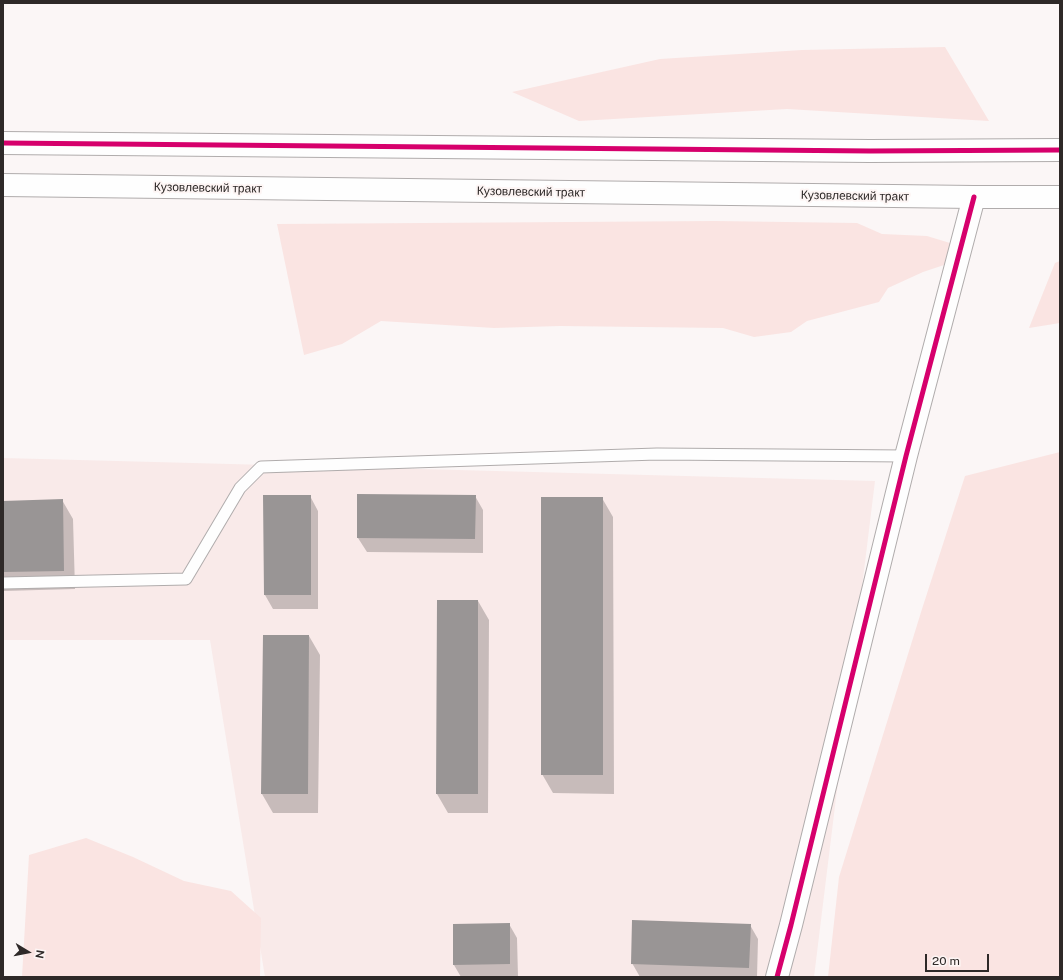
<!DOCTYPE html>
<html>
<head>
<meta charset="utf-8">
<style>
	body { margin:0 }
	#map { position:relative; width:1063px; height:980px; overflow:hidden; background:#fbf6f6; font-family:"Public Sans",sans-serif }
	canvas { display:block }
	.frame { position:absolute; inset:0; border:4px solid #2e2928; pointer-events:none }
	.north { position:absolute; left:8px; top:932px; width:40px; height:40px; -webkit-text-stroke:3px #fdf5f4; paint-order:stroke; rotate:100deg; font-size:11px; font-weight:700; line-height:16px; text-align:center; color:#2e2928 }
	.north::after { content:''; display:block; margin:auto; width:14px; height:18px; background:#2e2928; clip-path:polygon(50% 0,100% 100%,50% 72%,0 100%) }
	.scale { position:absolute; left:925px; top:954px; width:64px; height:18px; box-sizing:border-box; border:2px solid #2e2928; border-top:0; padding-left:5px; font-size:12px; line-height:14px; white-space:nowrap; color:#2e2928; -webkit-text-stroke:3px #fdf5f4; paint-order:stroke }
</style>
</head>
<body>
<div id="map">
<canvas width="1063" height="980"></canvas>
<div class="frame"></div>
<div class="north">N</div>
<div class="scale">20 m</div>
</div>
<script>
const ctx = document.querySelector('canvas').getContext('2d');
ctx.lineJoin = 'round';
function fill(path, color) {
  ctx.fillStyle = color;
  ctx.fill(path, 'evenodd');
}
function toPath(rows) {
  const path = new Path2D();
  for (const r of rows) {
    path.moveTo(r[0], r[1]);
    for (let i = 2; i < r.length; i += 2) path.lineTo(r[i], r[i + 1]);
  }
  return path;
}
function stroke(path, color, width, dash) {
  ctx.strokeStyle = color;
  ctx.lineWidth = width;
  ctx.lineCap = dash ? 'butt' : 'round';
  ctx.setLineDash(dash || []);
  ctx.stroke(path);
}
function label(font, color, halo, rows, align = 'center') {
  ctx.font = font + ' "Public Sans",sans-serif';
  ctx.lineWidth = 4;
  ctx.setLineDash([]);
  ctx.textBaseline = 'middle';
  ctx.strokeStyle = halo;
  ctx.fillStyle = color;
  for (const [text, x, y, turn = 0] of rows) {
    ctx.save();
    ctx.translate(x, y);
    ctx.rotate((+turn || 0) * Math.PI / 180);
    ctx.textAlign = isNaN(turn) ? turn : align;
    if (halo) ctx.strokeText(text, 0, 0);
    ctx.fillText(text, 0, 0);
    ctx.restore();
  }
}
fill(toPath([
	[3,458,875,481,814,977,265,977,210,640,3,640]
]), '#f9eae9');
fill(toPath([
	[945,47,989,121,787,109,579,121,512,92,660,59,802,50],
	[715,221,857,223,882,234,927,236,950,243,950,263,923,272,888,288,879,302,807,321,791,332,754,337,723,328,560,326,494,328,381,321,342,344,304,355,277,224],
	[1060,261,1060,323,1029,328,1055,263],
	[1060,452,1060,977,828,977,839,877,922,609,965,476],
	[86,838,133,857,184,881,231,891,261,918,260,977,22,977,29,855]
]), '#fae4e2');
fill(toPath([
	[310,496,318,511,318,609,273,609,265,595],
	[475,496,483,510,483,553,367,552,358,538],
	[602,498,613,517,614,794,553,793,542,774],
	[62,500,73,519,75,589,3,591,3,502],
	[478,601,489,620,488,813,448,813,437,794],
	[309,636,320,655,318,813,273,813,262,794],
	[509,924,517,938,518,977,461,977,454,965],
	[750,925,758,939,757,977,640,977,632,963]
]), '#0003');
fill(toPath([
	[357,494,476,495,475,539,357,538],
	[263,495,311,495,311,595,264,595],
	[541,497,603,497,603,775,541,775],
	[63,499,64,571,3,572,3,501],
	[437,600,478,600,478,794,436,794],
	[263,635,309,635,308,794,261,794],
	[632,920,751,924,749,968,631,964],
	[510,923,510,964,453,965,453,924]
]), '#999595');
const lane = toPath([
	[3,583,186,579,240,488,261,467,657,454,906,456]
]);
const street = toPath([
	[3,143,870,151,1060,150],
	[777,977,791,925,906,456,974,197]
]);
const secondary = toPath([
	[3,185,974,197,1060,197]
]);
stroke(lane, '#b0acac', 13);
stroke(street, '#b0acac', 24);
stroke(secondary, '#b0acac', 24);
stroke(lane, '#fefefe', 11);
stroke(street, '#fefefe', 22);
stroke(secondary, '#fefefe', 22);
stroke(toPath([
	[3,143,870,151,1060,150],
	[777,977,791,925,906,456,974,197]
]), '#d6006c', 5);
label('12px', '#2e2928', '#fdf5f4', [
	["Кузовлевский тракт",208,188,1],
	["Кузовлевский тракт",531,192,1],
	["Кузовлевский тракт",855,196,1]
]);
</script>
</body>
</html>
